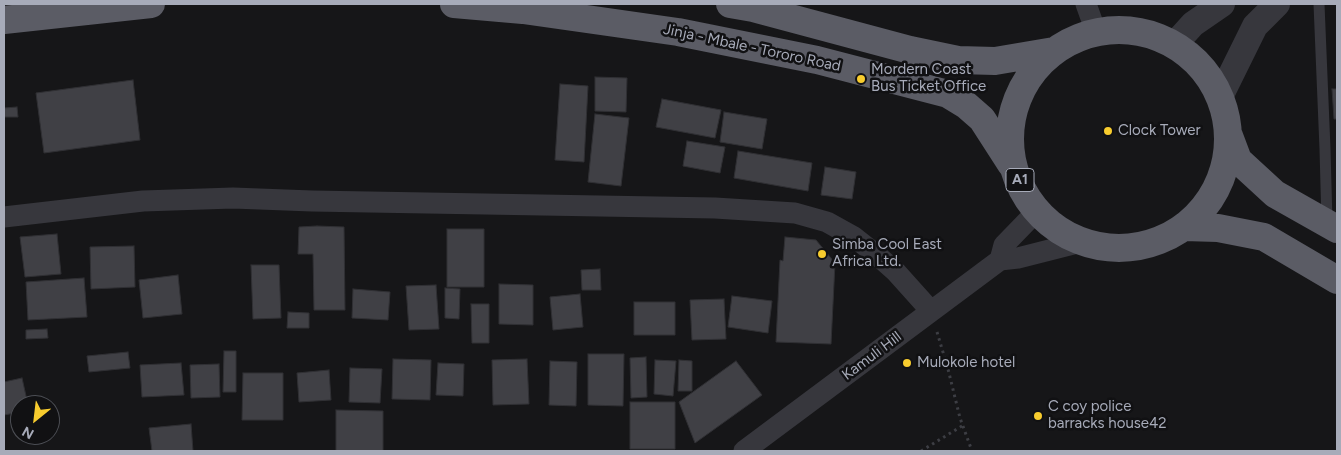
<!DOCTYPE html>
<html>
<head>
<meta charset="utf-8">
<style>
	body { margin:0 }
	#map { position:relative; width:1341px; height:455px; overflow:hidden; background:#161618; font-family:Figtree,sans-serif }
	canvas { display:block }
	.frame { position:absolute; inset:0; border:5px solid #a7abb9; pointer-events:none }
	.north { position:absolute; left:10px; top:395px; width:50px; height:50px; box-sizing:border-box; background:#111113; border:1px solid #4d4f55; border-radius:50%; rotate:209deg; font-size:14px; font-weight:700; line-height:20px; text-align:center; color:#a7abb9 }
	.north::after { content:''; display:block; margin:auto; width:18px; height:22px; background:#f8cc2e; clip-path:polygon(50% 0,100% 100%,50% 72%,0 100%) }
</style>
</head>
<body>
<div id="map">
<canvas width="1341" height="455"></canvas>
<div class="frame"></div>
<div class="north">N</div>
</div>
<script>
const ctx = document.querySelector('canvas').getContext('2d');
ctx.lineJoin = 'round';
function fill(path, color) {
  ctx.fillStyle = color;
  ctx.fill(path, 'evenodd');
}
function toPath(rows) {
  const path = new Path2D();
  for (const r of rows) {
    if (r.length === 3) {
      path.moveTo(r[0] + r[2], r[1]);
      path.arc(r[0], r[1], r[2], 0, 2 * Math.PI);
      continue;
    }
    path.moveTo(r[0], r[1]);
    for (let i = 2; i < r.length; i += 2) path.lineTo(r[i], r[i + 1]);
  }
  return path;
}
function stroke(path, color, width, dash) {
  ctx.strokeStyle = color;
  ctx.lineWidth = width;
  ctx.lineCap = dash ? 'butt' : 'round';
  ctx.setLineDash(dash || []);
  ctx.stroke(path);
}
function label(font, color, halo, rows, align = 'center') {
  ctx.font = font + ' Figtree,sans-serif';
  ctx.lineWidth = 5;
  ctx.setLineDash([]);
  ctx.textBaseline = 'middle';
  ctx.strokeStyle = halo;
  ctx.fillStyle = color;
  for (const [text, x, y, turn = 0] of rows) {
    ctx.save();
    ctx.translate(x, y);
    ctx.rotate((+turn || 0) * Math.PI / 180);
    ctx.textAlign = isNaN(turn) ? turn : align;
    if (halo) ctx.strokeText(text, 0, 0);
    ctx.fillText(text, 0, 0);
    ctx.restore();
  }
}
const building = toPath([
	[595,77,627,78,626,112,595,111,595,77],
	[133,80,140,140,44,153,36,93,133,80],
	[560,84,588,86,584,162,555,160,560,84],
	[1332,89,1337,89,1337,119,1334,119,1332,89],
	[662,99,721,110,715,138,656,127,662,99],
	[17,107,18,117,4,117,4,108,17,107],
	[724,112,767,119,762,149,720,142,724,112],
	[595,114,629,118,621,186,588,182,595,114],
	[687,141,725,147,720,173,683,166,687,141],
	[738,151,812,163,808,191,734,178,738,151],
	[825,167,856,172,852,199,821,195,825,167],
	[317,226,344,227,345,310,314,310,313,254,298,254,299,227,317,226],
	[447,229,484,229,484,287,447,287,447,229],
	[57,234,61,274,25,277,20,237,57,234],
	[785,237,816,240,835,263,831,344,776,342,780,260,783,261,785,237],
	[134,246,135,287,91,289,90,247,134,246],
	[251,265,279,265,281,318,253,319,251,265],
	[600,269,601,290,582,290,581,270,600,269],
	[178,275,182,314,143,318,139,280,178,275],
	[84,278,87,317,28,320,26,282,84,278],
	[499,284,533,285,533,325,499,324,499,284],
	[436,285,439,329,409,330,406,286,436,285],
	[445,288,460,289,459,319,445,318,445,288],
	[353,289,390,292,388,320,352,318,353,289],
	[580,294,583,327,553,330,550,297,580,294],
	[732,296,772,301,768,333,728,327,732,296],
	[724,299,726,339,692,340,690,300,724,299],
	[634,302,675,302,675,335,634,335,634,302],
	[471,304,489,304,489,343,472,343,471,304],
	[288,312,309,313,309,328,287,328,288,312],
	[47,329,48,338,26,339,26,330,47,329],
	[224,351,236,351,236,392,223,392,224,351],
	[128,352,130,368,89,372,87,356,128,352],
	[588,354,624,354,623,406,588,405,588,354],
	[646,357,647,397,631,398,630,358,646,357],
	[393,359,431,360,430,400,392,399,393,359],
	[527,359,529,404,493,405,492,360,527,359],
	[655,360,676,361,673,396,654,394,655,360],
	[679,360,692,361,692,391,678,391,679,360],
	[550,361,577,362,576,406,549,405,550,361],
	[736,361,762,395,695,443,679,402,736,361],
	[181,363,184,395,142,397,140,365,181,363],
	[438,363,464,364,463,396,436,395,438,363],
	[219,364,220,397,191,398,190,365,219,364],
	[350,368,382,369,380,403,349,402,350,368],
	[329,370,331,400,299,402,297,373,329,370],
	[243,373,283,373,283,420,242,420,243,373],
	[22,378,28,405,20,405,20,412,4,415,4,382,22,378],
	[630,402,675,402,675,449,630,449,630,402],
	[336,410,383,411,383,451,336,451,336,410],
	[191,424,193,451,152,451,149,428,191,424]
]);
fill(building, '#404045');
stroke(building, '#303034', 1);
stroke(toPath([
	[937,332,948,369,960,418,972,451],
	[921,451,962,426]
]), '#3d3e44', 3, [2.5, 4]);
stroke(toPath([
	[1319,4,1325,149,1327,222]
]), '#37373d', 11);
stroke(toPath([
	[1086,4,1096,32],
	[1037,211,1004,245,1000,260,1018,258,1081,242],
	[4,217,143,201,233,198,312,201,715,208,795,213,827,222,854,237,878,256,896,272,931,311],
	[744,451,1000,260]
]), '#37373d', 21);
stroke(toPath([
	[1174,45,1193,24,1222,4],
	[1220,97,1255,26,1277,4]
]), '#37373d', 26);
stroke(toPath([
	[454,4,523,10,678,32,817,60,948,94,966,105,982,119,1011,164],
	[730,4,753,8,910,50,958,60,995,61,1054,51],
	[4,20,151,4],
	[1119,139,109],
	[1229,136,1238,160,1275,194,1337,229],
	[1184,227,1218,228,1264,237,1337,280]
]), '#5b5c65', 28);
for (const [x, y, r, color] of [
	[861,79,5,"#f8cc2e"],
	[1108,131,5,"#f8cc2e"],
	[822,254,5,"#f8cc2e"],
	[907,363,5,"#f8cc2e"],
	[1038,416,5,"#f8cc2e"]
]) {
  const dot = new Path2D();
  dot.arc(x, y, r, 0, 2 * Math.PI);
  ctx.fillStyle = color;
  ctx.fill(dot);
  stroke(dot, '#111113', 2);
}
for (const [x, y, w] of [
	[1020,180,28]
]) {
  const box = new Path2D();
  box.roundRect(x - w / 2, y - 11.5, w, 23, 4);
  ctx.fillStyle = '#111113';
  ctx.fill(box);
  stroke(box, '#a7abb9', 1);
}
label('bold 14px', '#a7abb9', null, [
	["A1",1020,180]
]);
label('15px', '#a7abb9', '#111113', [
	["Jinja - Mbale - Tororo Road",752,48,12],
	["Kamuli Hill",872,356,-37]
]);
label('15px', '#a7abb9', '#111113', [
	["Mordern Coast",871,70],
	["Bus Ticket Office",871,87],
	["Clock Tower",1118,131],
	["Simba Cool East",832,245],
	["Africa Ltd.",832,262],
	["Mulokole hotel",917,363],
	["C coy police",1048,407],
	["barracks house42",1048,424]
], 'left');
</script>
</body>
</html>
